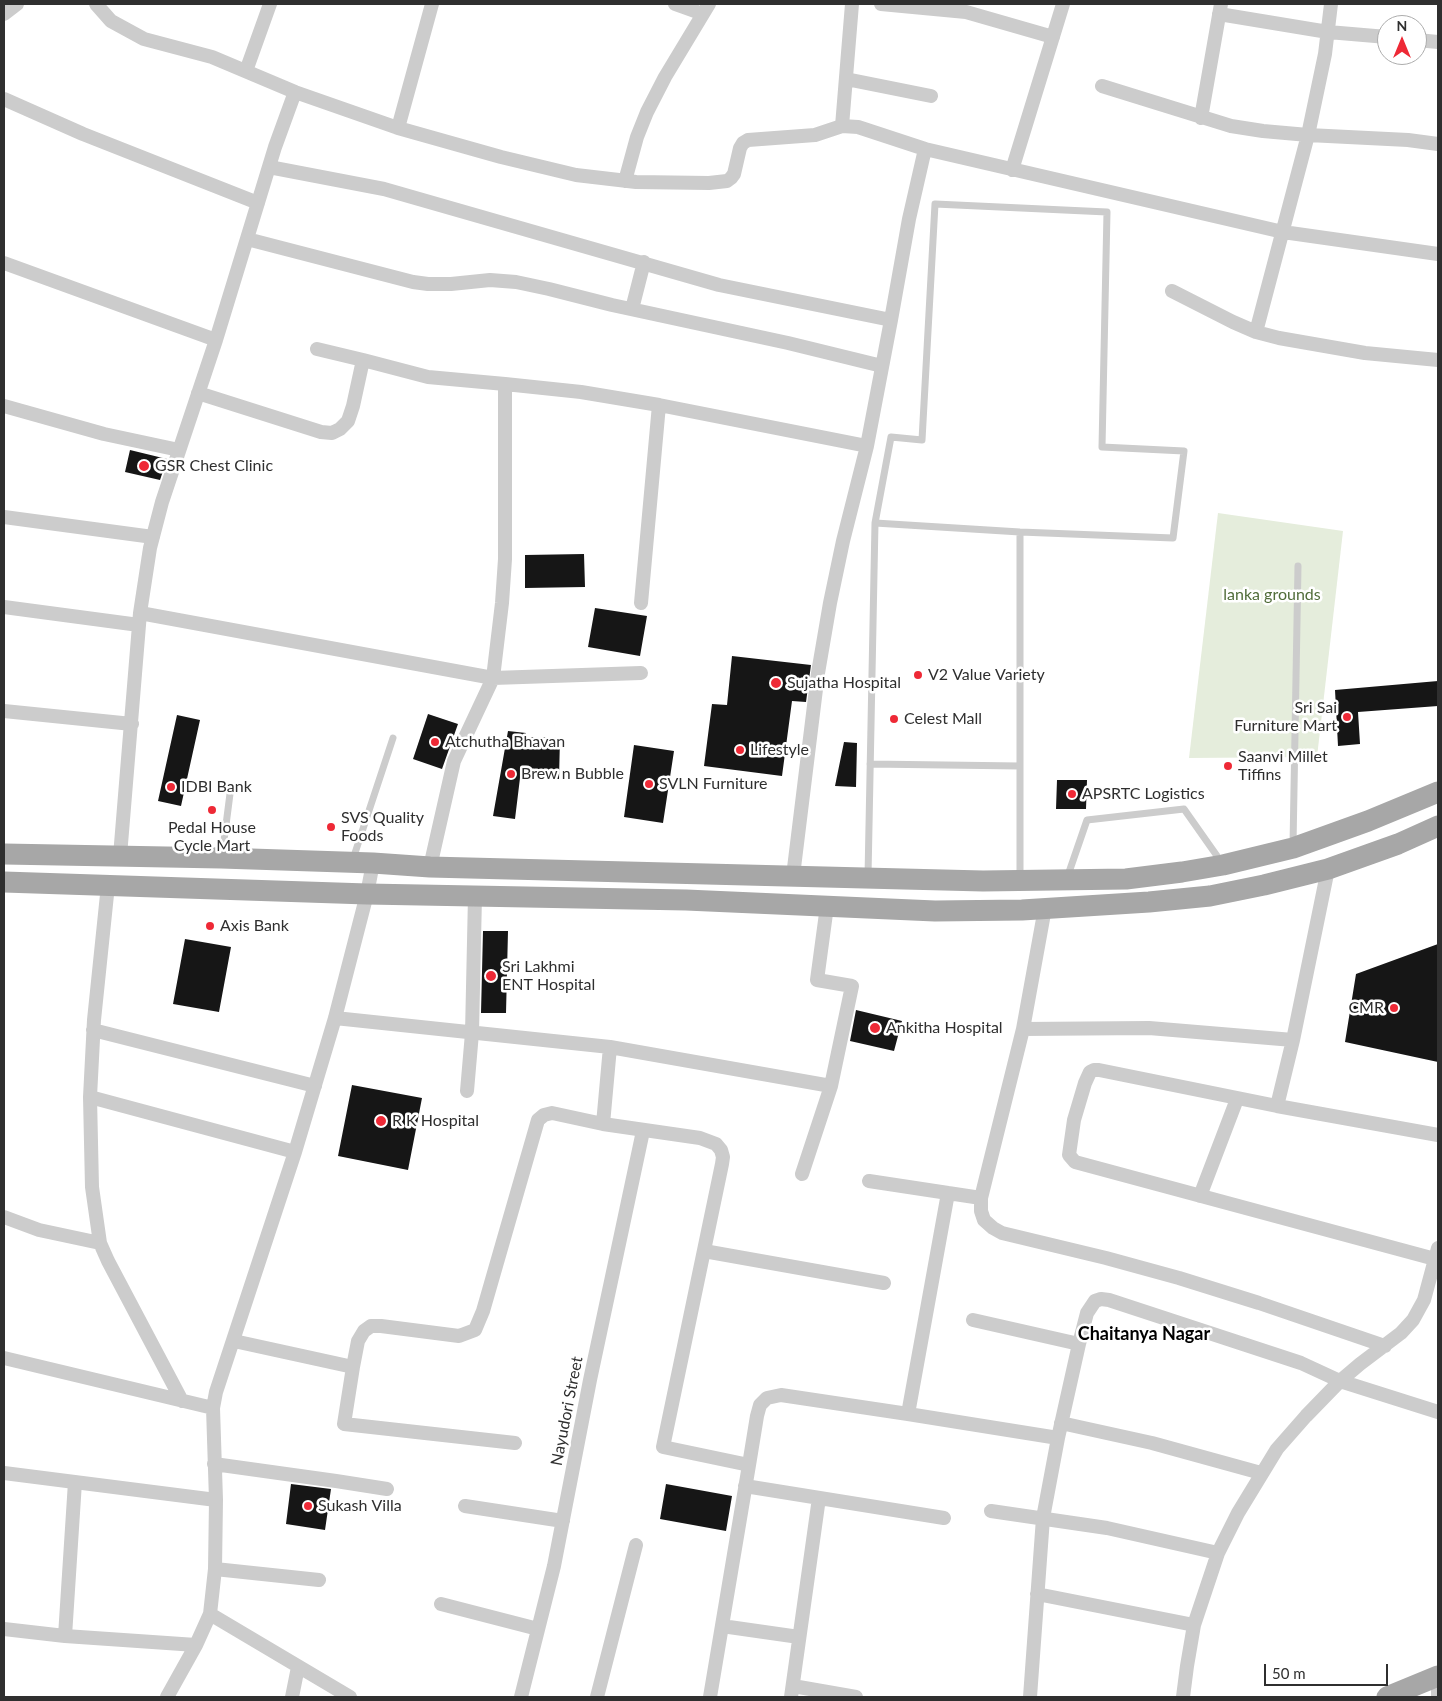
<!DOCTYPE html>
<html>
<head>
<meta charset="utf-8">
<style>
	body { margin:0 }
	#map { position:relative; width:1442px; height:1701px; overflow:hidden; background:#fff; font-family:Lato,sans-serif }
	canvas { display:block }
	.frame { position:absolute; inset:0; border:5px solid #2f2f2f; pointer-events:none }
	.north { position:absolute; left:1377px; top:15px; width:50px; height:50px; box-sizing:border-box; background:#fff; border:1px solid #acacac; border-radius:50%; rotate:0deg; font-size:14px; font-weight:700; line-height:20px; text-align:center; color:#2f2f2f }
	.north::after { content:''; display:block; margin:auto; width:18px; height:22px; background:#ee2936; clip-path:polygon(50% 0,100% 100%,50% 72%,0 100%) }
	.scale { position:absolute; left:1264px; top:1664px; width:124px; height:22px; box-sizing:border-box; border:2px solid #2f2f2f; border-top:0; padding-left:6px; font-size:15px; line-height:18px; white-space:nowrap; color:#2f2f2f; -webkit-text-stroke:4px #fff; paint-order:stroke }
</style>
</head>
<body>
<div id="map">
<canvas width="1442" height="1701"></canvas>
<div class="frame"></div>
<div class="north">N</div>
<div class="scale">50 m</div>
</div>
<script>
const ctx = document.querySelector('canvas').getContext('2d');
ctx.lineJoin = 'round';
function fill(path, color) {
  ctx.fillStyle = color;
  ctx.fill(path, 'evenodd');
}
function toPath(rows) {
  const path = new Path2D();
  for (const r of rows) {
    path.moveTo(r[0], r[1]);
    for (let i = 2; i < r.length; i += 2) path.lineTo(r[i], r[i + 1]);
  }
  return path;
}
function stroke(path, color, width, dash) {
  ctx.strokeStyle = color;
  ctx.lineWidth = width;
  ctx.lineCap = dash ? 'butt' : 'round';
  ctx.setLineDash(dash || []);
  ctx.stroke(path);
}
function label(font, color, halo, rows, align = 'center') {
  ctx.font = font + ' Lato,sans-serif';
  ctx.lineWidth = 5;
  ctx.setLineDash([]);
  ctx.textBaseline = 'middle';
  ctx.strokeStyle = halo;
  ctx.fillStyle = color;
  for (const [text, x, y, turn = 0] of rows) {
    ctx.save();
    ctx.translate(x, y);
    ctx.rotate((+turn || 0) * Math.PI / 180);
    ctx.textAlign = isNaN(turn) ? turn : align;
    if (halo) ctx.strokeText(text, 0, 0);
    ctx.fillText(text, 0, 0);
    ctx.restore();
  }
}
fill(toPath([
	[1218,513,1343,531,1317,757,1189,758]
]), '#e5eddc');
fill(toPath([
	[130,450,167,459,160,480,125,472],
	[584,554,585,587,525,588,525,555],
	[595,608,647,616,640,656,588,647],
	[732,656,811,665,806,702,792,701,782,776,704,766,712,704,727,705],
	[1438,681,1438,706,1358,712,1360,744,1338,746,1335,690],
	[428,714,458,724,442,769,413,759],
	[177,715,200,720,181,806,158,801],
	[508,731,526,733,525,737,560,738,559,779,520,778,515,819,493,816],
	[844,742,857,743,856,787,835,786],
	[634,745,674,751,663,823,624,817],
	[1057,780,1087,780,1086,809,1056,809],
	[483,931,508,931,506,1013,481,1013],
	[185,939,231,947,219,1012,173,1004],
	[1438,944,1438,1062,1345,1042,1356,974],
	[856,1010,902,1021,894,1051,850,1041],
	[352,1085,422,1098,408,1170,338,1156],
	[291,1484,331,1489,325,1530,286,1524],
	[666,1484,732,1496,726,1531,660,1519]
]), '#161616');
stroke(toPath([
	[1020,532,1020,879],
	[870,764,1020,766],
	[1293,845,1298,566],
	[222,856,231,786],
	[353,859,393,738],
	[868,876,875,523,1020,532,1173,538,1184,451,1102,447,1107,212,935,204,922,440,891,437,875,523],
	[1067,878,1087,820,1184,809,1222,863]
]), '#ccc', 7);
stroke(toPath([
	[96,4,111,21,144,39,212,57,295,92],
	[675,4,703,14],
	[881,4,966,12,1053,37],
	[4,14,17,4],
	[1219,14,1328,32,1387,37],
	[1417,40,1438,42],
	[246,71,270,4],
	[846,79,931,96],
	[1102,86,1231,126,1263,131,1308,135,1408,140,1438,144],
	[4,99,83,134,258,203],
	[1201,118,1221,4],
	[842,126,852,4],
	[398,128,432,4],
	[269,167,384,189,719,285,891,320],
	[1012,170,1063,4],
	[625,181,637,137,647,112,665,77,709,4],
	[247,239,413,282,428,284,451,284,490,280,516,282,549,289,612,305,788,343,882,366],
	[4,263,216,340],
	[1172,291,1233,322,1256,332,1279,338,1365,353,1438,360],
	[632,309,644,262],
	[1256,332,1308,135,1325,54,1331,4],
	[317,349,363,360],
	[198,393,321,432,332,433,340,429,348,421,353,406,363,360,428,377,505,384],
	[4,406,104,434,179,450],
	[4,517,153,537],
	[641,603,659,405,867,446],
	[4,607,139,625],
	[140,613,493,678,641,673],
	[4,711,132,724],
	[120,856,140,613,150,548,162,502,216,340,275,147,295,92,398,128,501,157,576,175,636,182,709,183,727,181,731,178,734,174,740,148,743,143,748,140,815,135,842,126,858,127,925,149],
	[430,867,454,761,493,678,502,603,505,559,505,384,581,392,659,405],
	[793,876,818,673,830,603,843,541,867,446,891,320,909,219,925,149,1283,232,1438,254],
	[108,885,94,1020,90,1097,295,1152,216,1392,213,1408,216,1500,215,1569,210,1614,196,1645,167,1697],
	[335,1018,610,1047],
	[1023,1029,1045,908],
	[93,1030,315,1086],
	[1293,1040,1328,869],
	[467,1091,472,1033,475,896],
	[90,1097,92,1187,100,1243],
	[1277,1106,1099,1070,1094,1070,1090,1072,1085,1083,1074,1120,1069,1155,1075,1162,1435,1259],
	[603,1124,700,1138,716,1144,721,1150,723,1157,722,1164,663,1447,749,1465,757,1416,760,1405,767,1398,781,1395,908,1414,948,1193,981,1198,1023,1029,1149,1028,1293,1040,1277,1106,1438,1135],
	[295,1152,335,1018,367,894,373,863],
	[802,1174,831,1086],
	[869,1181,948,1193],
	[1200,1196,1237,1099],
	[981,1198,981,1211,984,1220,993,1228,1002,1233,1106,1258,1179,1278,1259,1303,1385,1346],
	[4,1217,39,1230,100,1243,108,1261,182,1401],
	[704,1251,884,1283],
	[973,1320,1079,1344],
	[234,1341,353,1367,358,1341,364,1331,371,1326,381,1326,459,1336,475,1330,483,1311,538,1120,544,1115,552,1113,603,1124,610,1047,831,1086,852,986,817,980,827,906],
	[4,1358,213,1408],
	[353,1367,344,1424,515,1443],
	[908,1414,1058,1438],
	[1061,1423,1152,1443,1261,1473],
	[214,1464,336,1481,387,1489],
	[4,1473,216,1500],
	[745,1486,944,1518],
	[465,1506,563,1521],
	[991,1511,1107,1528,1218,1553],
	[215,1569,319,1580],
	[1037,1594,1194,1625],
	[441,1604,538,1629],
	[210,1614,350,1697],
	[722,1626,799,1637],
	[4,1629,65,1636,196,1645],
	[65,1636,75,1482],
	[793,1686,856,1697],
	[292,1697,298,1667],
	[521,1697,554,1566,590,1380,643,1131],
	[597,1697,636,1545],
	[710,1697,749,1465],
	[791,1697,819,1498],
	[1030,1697,1043,1518,1058,1438,1079,1344,1087,1313,1095,1301,1101,1299,1109,1300,1301,1363,1340,1381,1438,1412],
	[1183,1697,1187,1666,1194,1625,1218,1553,1238,1513,1277,1449,1306,1416,1340,1381,1360,1364,1401,1333,1413,1320,1424,1300,1438,1248],
	[1438,1697,1438,1690]
]), '#ccc', 14);
stroke(toPath([
	[4,854,221,858,373,863,430,867,983,881,1126,879,1182,872,1223,865,1293,848,1368,821,1438,792],
	[4,882,367,894,686,900,935,911,1022,910,1149,902,1210,896,1264,885,1328,869,1398,844,1438,826],
	[1387,1697,1438,1676]
]), '#a7a7a7', 21);
for (const [x, y, r, color] of [
	[144,466,6,"#ee2936"],
	[918,675,5,"#ee2936"],
	[776,683,6,"#ee2936"],
	[1347,717,5,"#ee2936"],
	[894,719,5,"#ee2936"],
	[435,742,5,"#ee2936"],
	[740,750,5,"#ee2936"],
	[1228,766,5,"#ee2936"],
	[511,774,5,"#ee2936"],
	[649,784,5,"#ee2936"],
	[171,787,5,"#ee2936"],
	[1072,794,5,"#ee2936"],
	[212,810,5,"#ee2936"],
	[331,827,5,"#ee2936"],
	[210,926,5,"#ee2936"],
	[491,976,6,"#ee2936"],
	[1394,1008,5,"#ee2936"],
	[875,1028,6,"#ee2936"],
	[381,1121,6,"#ee2936"],
	[308,1506,5,"#ee2936"]
]) {
  const dot = new Path2D();
  dot.arc(x, y, r, 0, 2 * Math.PI);
  ctx.fillStyle = color;
  ctx.fill(dot);
  stroke(dot, '#fff', 2);
}
label('16px', '#2f2f2f', '#fff', [
	["GSR Chest Clinic",155,466],
	["V2 Value Variety",928,675],
	["Sujatha Hospital",787,683],
	["Sri Sai",1337,708,"right"],
	["Furniture Mart",1337,726,"right"],
	["Celest Mall",904,719],
	["Atchutha Bhavan",445,742],
	["Lifestyle",750,750],
	["Saanvi Millet",1238,757],
	["Tiffins",1238,775],
	["Brew n Bubble",521,774],
	["SVLN Furniture",659,784],
	["IDBI Bank",181,787],
	["APSRTC Logistics",1082,794],
	["SVS Quality",341,818],
	["Foods",341,836],
	["Pedal House",212,828,"center"],
	["Cycle Mart",212,846,"center"],
	["Axis Bank",220,926],
	["Sri Lakhmi",502,967],
	["ENT Hospital",502,985],
	["CMR",1384,1008,"right"],
	["Ankitha Hospital",886,1028],
	["R K Hospital",392,1121],
	["Sukash Villa",318,1506]
], 'left');
label('16px', '#516d3a', '#fff', [
	["lanka grounds",1272,595]
]);
label('16px', '#2f2f2f', '#fff', [
	["Nayudori Street",567,1411,-79]
]);
label('bold 18px', '#000', '#fff', [
	["Chaitanya Nagar",1144,1334]
]);
</script>
</body>
</html>
